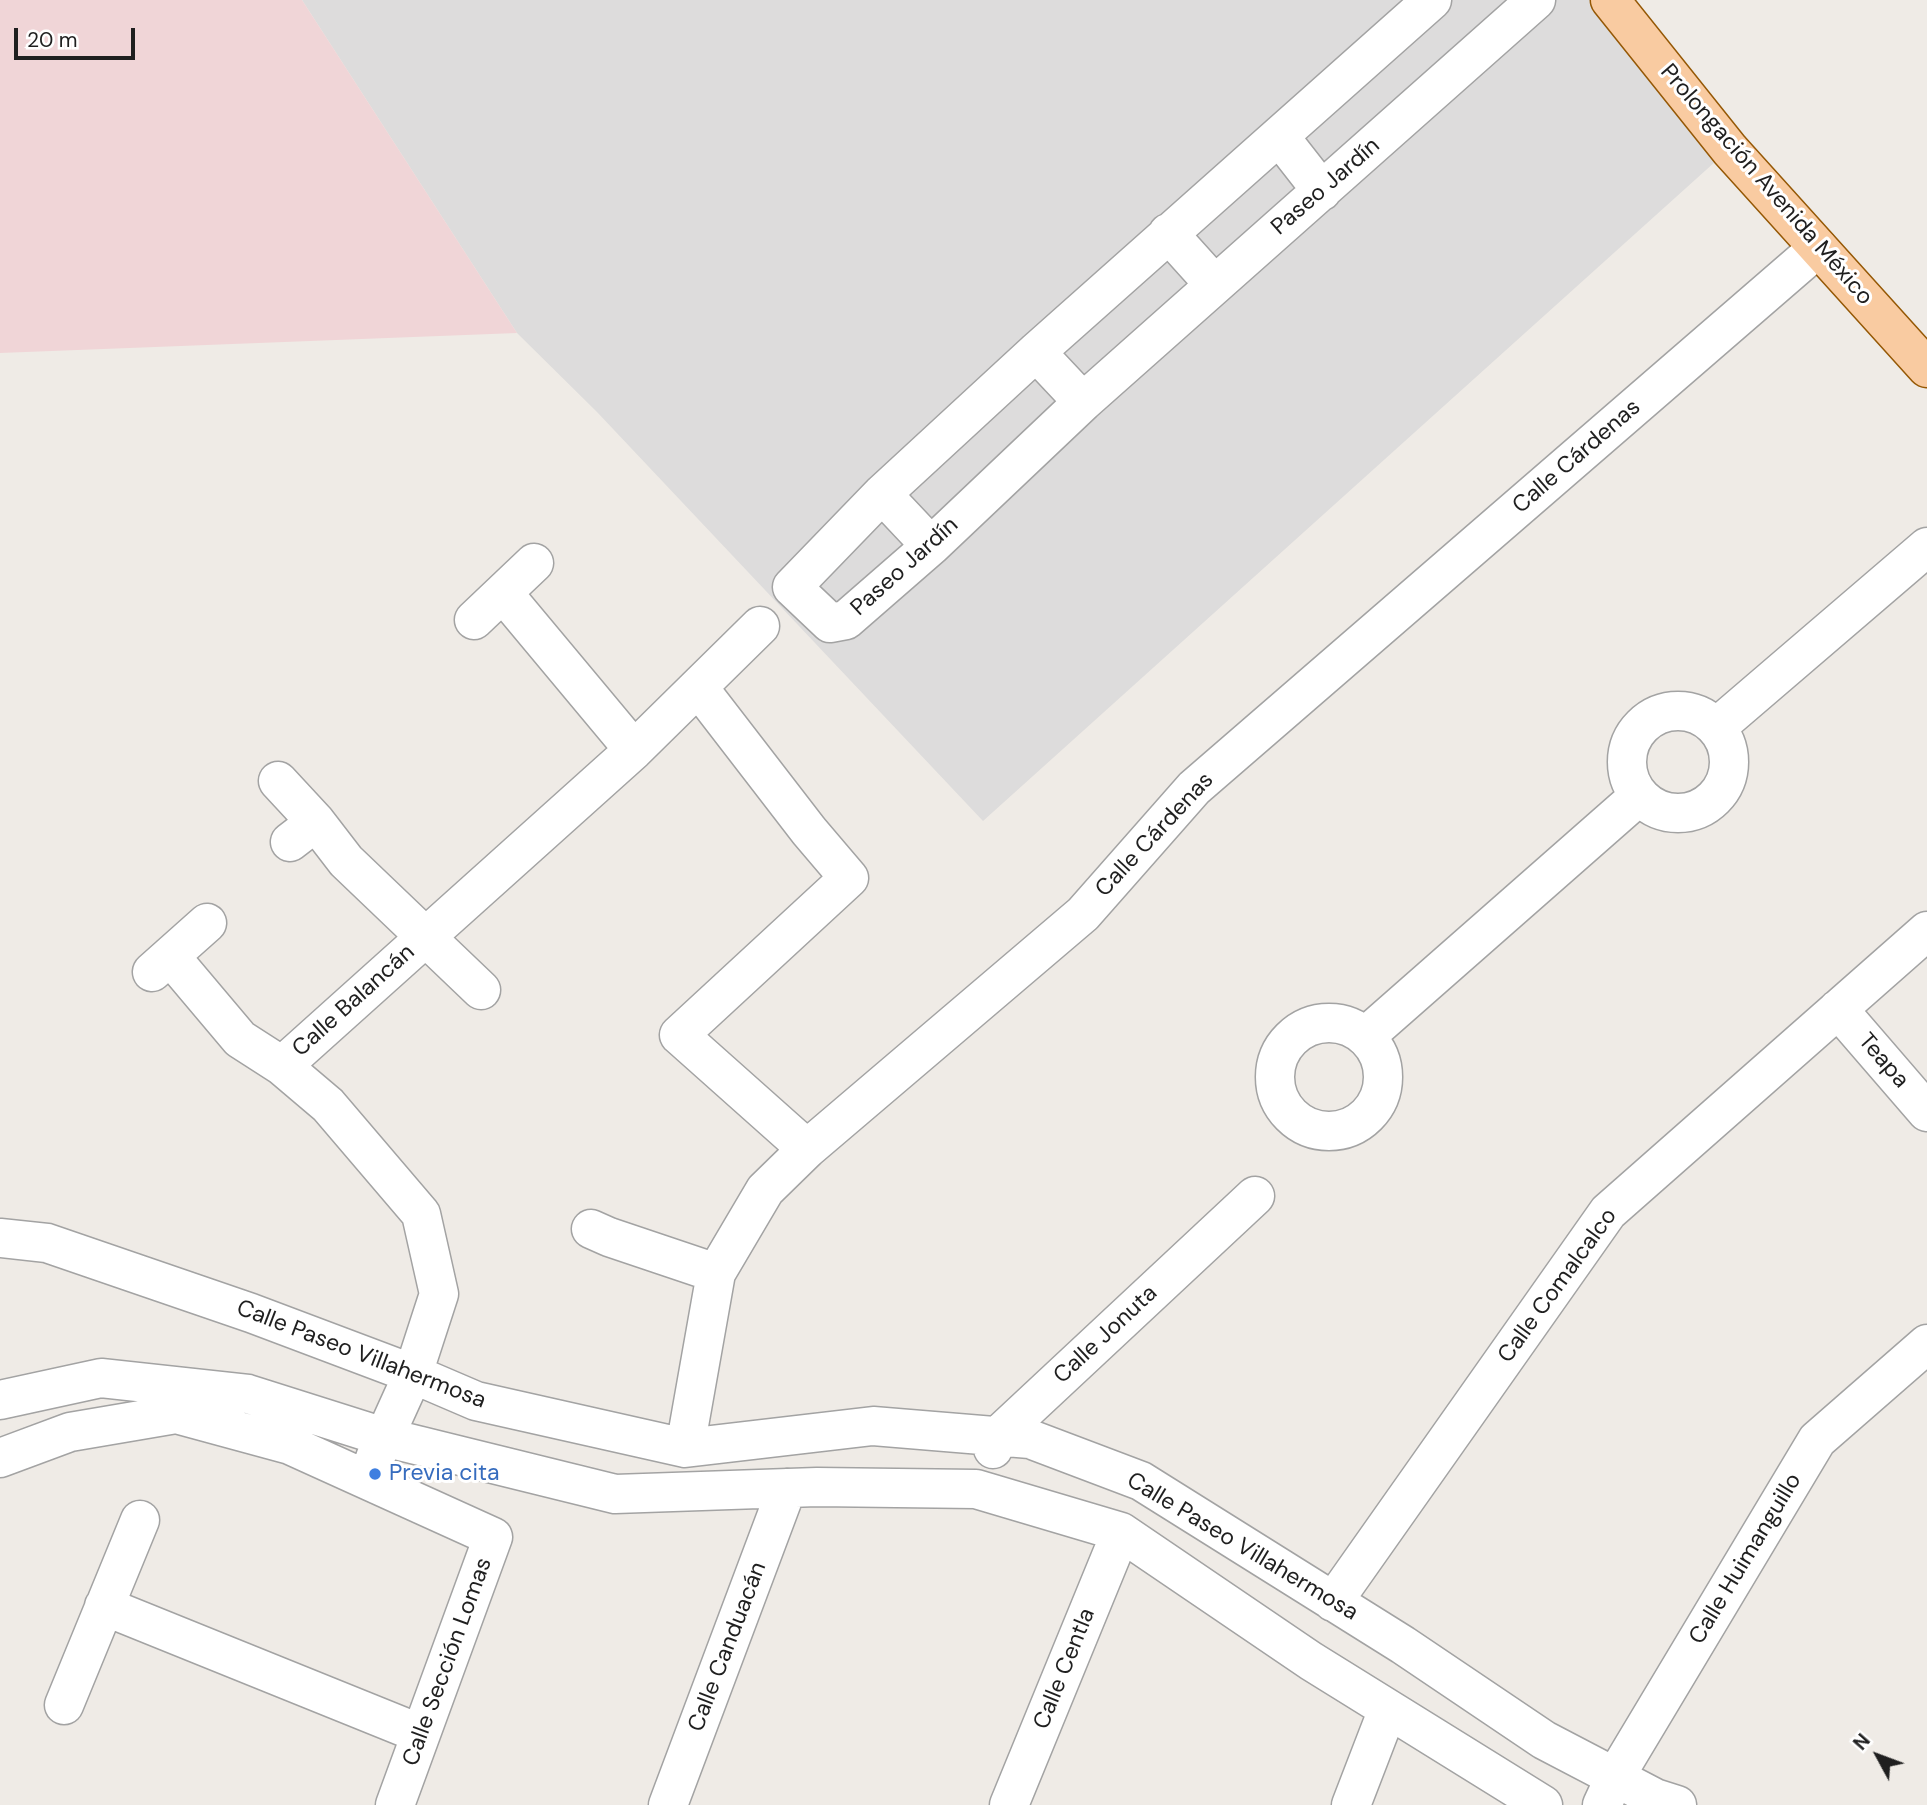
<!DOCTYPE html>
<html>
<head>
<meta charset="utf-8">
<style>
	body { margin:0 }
	#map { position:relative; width:1927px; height:1805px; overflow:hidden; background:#efebe6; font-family:"DM Sans",sans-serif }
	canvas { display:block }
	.north { position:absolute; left:1843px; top:1721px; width:70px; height:70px; -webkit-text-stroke:5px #fff; paint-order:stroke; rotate:311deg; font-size:19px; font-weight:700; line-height:28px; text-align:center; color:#1f1f1f }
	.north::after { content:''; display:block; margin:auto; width:24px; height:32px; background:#1f1f1f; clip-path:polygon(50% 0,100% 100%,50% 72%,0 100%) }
	.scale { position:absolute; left:14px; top:28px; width:121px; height:32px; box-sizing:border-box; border:4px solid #1f1f1f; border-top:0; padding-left:9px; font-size:21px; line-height:24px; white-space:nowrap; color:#1f1f1f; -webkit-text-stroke:5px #fff; paint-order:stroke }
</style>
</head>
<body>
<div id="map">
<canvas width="1927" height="1805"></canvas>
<div class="north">N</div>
<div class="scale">20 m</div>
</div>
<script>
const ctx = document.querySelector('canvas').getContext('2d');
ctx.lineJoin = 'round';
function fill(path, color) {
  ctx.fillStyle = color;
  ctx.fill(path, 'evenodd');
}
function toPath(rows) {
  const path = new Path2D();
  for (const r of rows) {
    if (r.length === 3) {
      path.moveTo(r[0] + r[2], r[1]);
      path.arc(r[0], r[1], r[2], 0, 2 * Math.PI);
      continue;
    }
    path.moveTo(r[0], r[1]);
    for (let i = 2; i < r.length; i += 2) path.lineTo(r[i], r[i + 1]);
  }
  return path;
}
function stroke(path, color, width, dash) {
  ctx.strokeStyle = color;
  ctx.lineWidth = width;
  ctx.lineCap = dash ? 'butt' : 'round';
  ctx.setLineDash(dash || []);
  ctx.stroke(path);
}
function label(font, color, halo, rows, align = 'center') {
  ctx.font = font + ' "DM Sans",sans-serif';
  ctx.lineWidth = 6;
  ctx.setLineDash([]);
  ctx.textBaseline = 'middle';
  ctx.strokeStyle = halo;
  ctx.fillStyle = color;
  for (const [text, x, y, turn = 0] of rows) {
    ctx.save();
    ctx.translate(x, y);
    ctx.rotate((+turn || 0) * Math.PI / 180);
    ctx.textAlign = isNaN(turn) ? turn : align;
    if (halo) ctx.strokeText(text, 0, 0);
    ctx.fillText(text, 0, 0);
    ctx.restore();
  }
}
fill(toPath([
	[302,0,1606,0,1726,152,983,821,597,412,517,333]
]), '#dddcdc');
fill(toPath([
	[0,0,302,0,517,333,0,353]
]), '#f0d5d7');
const minor = toPath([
	[1432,0,1036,352,882,494,792,587,830,623,846,620,931,546,1083,402,1536,0],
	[1279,136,1322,191],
	[1168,233,1214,284],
	[1036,352,1083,402],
	[882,494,931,546],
	[503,593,634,750],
	[474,620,534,563],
	[698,687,809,831,849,878,679,1035,807,1149],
	[1678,762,51],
	[1717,727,1927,547],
	[278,781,316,822,346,861,481,990],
	[290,842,316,822],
	[170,956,240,1039,282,1066,328,1105,421,1214,439,1294,413,1374,375,1458],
	[152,972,207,923],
	[1838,1009,1927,1112],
	[1329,1077,54],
	[1366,1036,1639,796],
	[282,1066,634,750,760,626],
	[591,1229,609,1237,716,1273],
	[0,1238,47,1243,251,1313,413,1374,476,1401,685,1448,873,1426,1030,1439,1141,1481,1403,1645,1544,1740,1655,1798,1677,1805],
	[0,1400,101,1378,248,1394,384,1437,615,1494,817,1487,976,1489,1121,1532,1311,1661,1543,1805],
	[685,1448,716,1273,765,1190,807,1149,1083,914,1194,788,1818,248],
	[993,1449,999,1435,1255,1196],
	[0,1458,70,1432,176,1414,290,1445,493,1537,395,1805],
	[1333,1602,1608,1212,1927,931],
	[104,1606,421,1734],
	[64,1705,140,1520],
	[668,1805,787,1488],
	[1009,1805,1121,1532],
	[1351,1805,1388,1709],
	[1602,1805,1615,1777,1817,1440,1927,1344]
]);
const major = toPath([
	[1610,0,1730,150,1927,368]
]);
stroke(minor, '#a3a3a3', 41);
stroke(major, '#955805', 41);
stroke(minor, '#fff', 38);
stroke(major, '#f9cba1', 38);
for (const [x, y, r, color] of [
	[375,1474,7,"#3f7fe0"]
]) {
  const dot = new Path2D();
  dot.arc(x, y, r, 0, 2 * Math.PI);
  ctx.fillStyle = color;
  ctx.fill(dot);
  stroke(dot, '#fff', 2.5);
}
label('23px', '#1f1f1f', '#fff', [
	["Prolongación Avenida México",1766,185,49],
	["Paseo Jardín",1326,187,-41],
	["Calle Cárdenas",1577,457,-41],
	["Paseo Jardín",905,567,-42],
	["Calle Cárdenas",1155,835,-47],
	["Calle Balancán",354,1001,-42],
	["Teapa",1883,1061,49],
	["Calle Comalcalco",1558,1286,-54],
	["Calle Jonuta",1106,1335,-43],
	["Calle Paseo Villahermosa",361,1355,21],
	["Calle Paseo Villahermosa",1242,1547,31],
	["Calle Huimanguillo",1746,1559,-59],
	["Calle Canduacán",728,1647,-69],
	["Calle Sección Lomas",448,1662,-70],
	["Calle Centla",1065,1669,-68]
]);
label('23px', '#366cbe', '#fff', [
	["Previa cita",389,1474]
], 'left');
</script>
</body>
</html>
